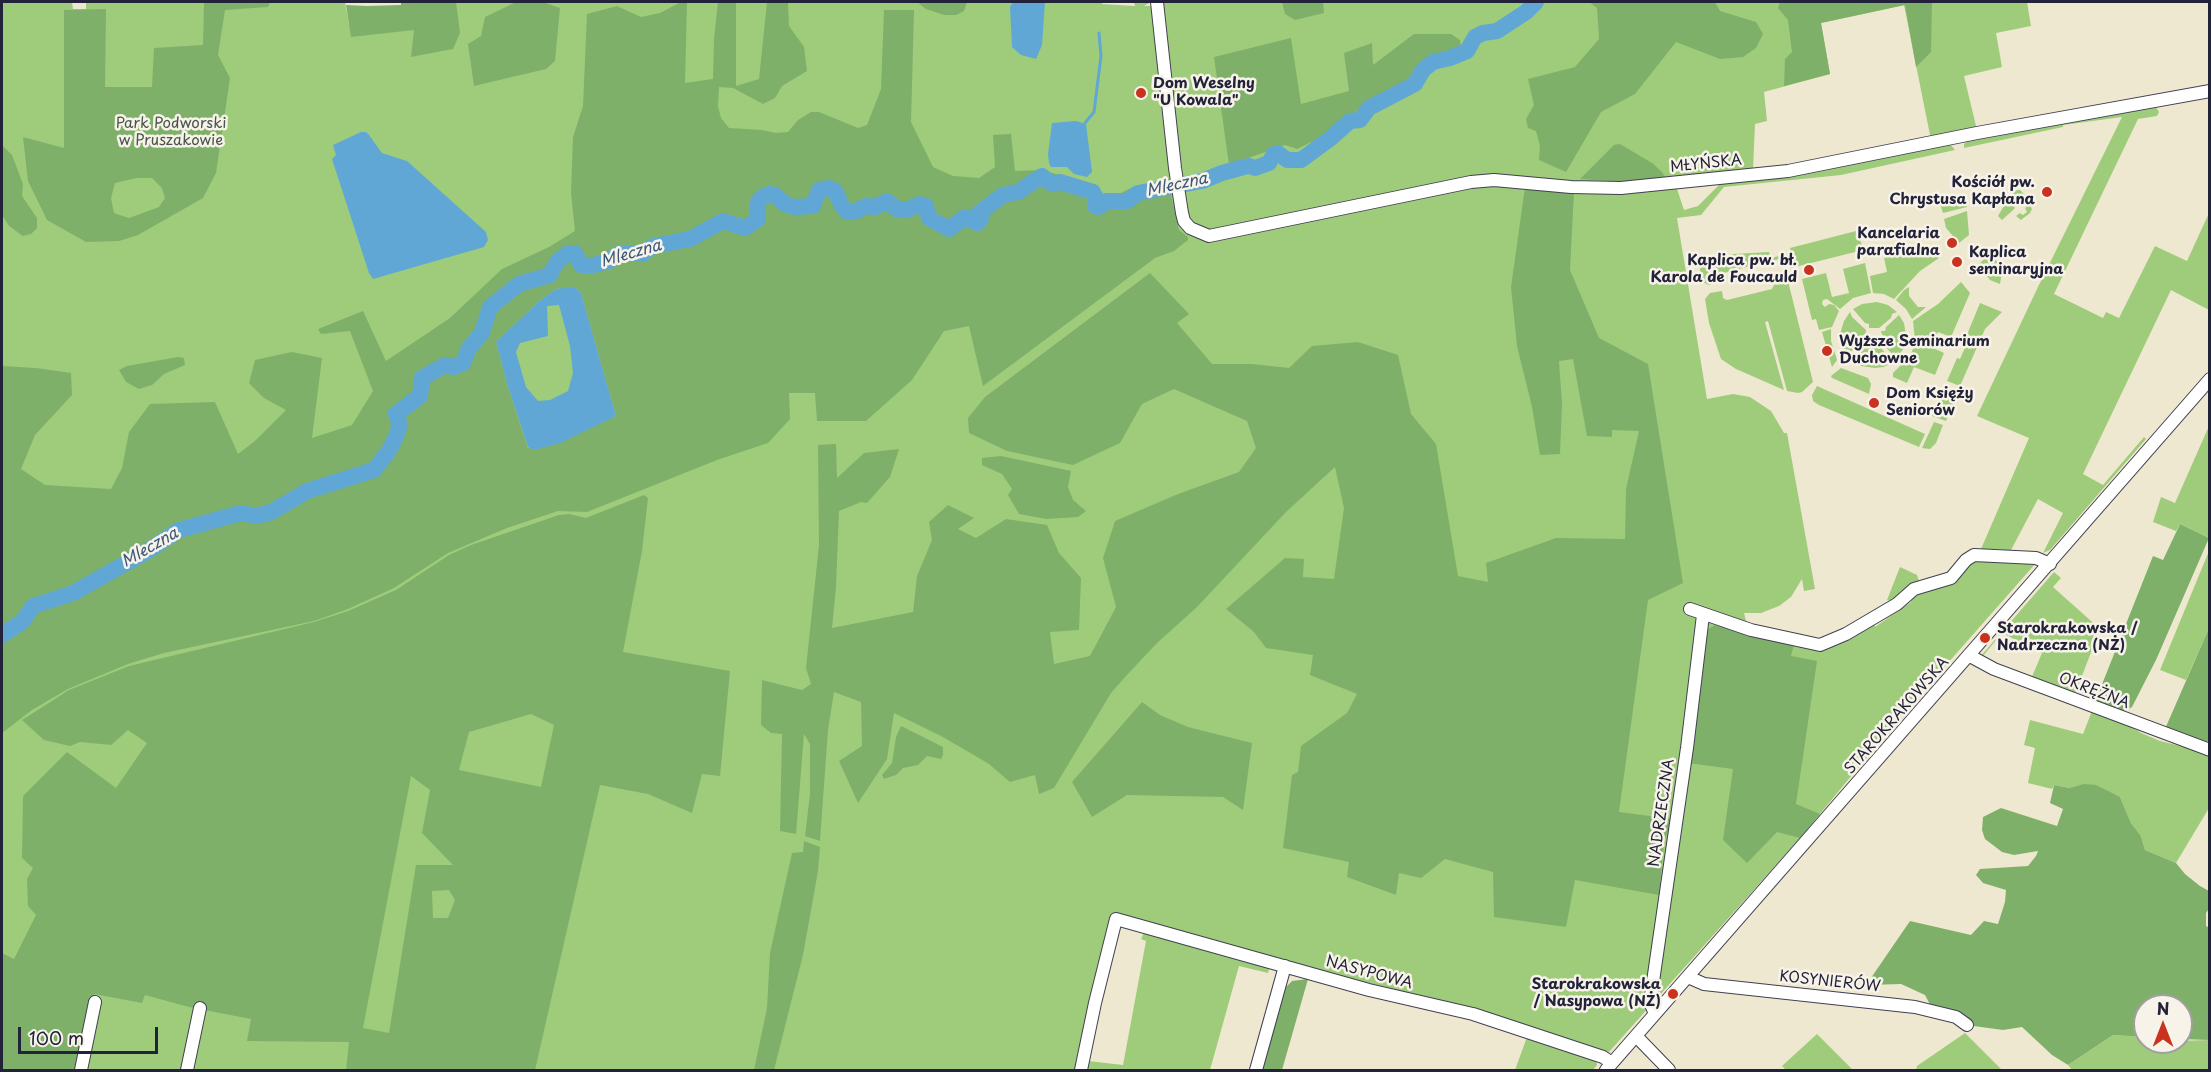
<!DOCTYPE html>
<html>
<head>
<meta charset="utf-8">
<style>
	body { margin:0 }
	#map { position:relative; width:2211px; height:1072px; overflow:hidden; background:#efe8d0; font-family:"Playpen Sans",sans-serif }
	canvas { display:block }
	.frame { position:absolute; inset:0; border:3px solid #22223b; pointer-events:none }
	.north { position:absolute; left:2133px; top:994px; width:60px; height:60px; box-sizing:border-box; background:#f7f3e8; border:2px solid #a29fa3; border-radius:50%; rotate:0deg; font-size:16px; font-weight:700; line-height:24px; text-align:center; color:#22223b }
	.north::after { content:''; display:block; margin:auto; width:21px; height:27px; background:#c8321e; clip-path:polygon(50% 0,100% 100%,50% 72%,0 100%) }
	.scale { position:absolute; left:18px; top:1027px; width:140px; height:27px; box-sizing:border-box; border:3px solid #22223b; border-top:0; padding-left:8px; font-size:18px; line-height:21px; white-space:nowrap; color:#22223b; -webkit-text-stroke:4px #f7f3e8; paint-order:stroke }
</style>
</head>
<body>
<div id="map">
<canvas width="2211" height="1072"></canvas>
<div class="frame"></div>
<div class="north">N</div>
<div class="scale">100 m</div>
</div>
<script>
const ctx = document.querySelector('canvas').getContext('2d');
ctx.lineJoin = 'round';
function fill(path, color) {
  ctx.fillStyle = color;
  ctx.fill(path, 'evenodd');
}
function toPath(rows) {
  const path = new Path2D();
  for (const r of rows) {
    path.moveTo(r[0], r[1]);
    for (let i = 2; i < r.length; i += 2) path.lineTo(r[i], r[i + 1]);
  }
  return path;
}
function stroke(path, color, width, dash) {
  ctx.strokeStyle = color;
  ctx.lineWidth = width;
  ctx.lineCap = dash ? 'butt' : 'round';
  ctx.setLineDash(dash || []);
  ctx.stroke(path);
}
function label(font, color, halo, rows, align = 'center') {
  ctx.font = font + ' "Playpen Sans",sans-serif';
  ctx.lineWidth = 5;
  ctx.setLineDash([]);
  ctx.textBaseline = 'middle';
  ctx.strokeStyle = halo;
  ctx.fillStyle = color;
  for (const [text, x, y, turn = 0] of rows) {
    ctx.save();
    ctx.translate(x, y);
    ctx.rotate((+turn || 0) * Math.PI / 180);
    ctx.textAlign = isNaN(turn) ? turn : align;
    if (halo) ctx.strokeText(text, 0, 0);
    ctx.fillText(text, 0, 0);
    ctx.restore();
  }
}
fill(toPath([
	[2,2,72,2,73,9,86,9,86,2,345,2,349,24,411,14,410,2,1102,2,1102,4,1135,6,1134,2,1151,2,1144,6,1151,6,1155,5,1154,2,2027,2,2031,26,1996,33,2002,67,1964,76,1976,126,1973,129,1934,137,1930,135,1904,5,1821,23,1830,74,1764,92,1767,121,1755,124,1753,170,1676,186,1684,210,1698,206,1722,182,1950,144,1955,150,1841,175,1724,187,1701,215,1677,218,1707,399,1733,394,1750,397,1771,411,1784,433,1787,433,1815,589,1804,591,1802,579,1791,597,1779,606,1761,613,1744,613,1747,625,1819,642,1875,621,1875,627,1911,602,1913,594,1952,584,1971,560,2036,563,1895,723,1800,838,1609,1052,1472,1009,1313,969,1117,915,1080,1070,2,1070],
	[2156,107,2159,112,2157,116,2138,119,2054,294,2103,318,2106,312,2119,318,2155,246,2187,261,2209,213,2209,310,2171,290,2083,474,2103,485,2144,437,2146,439,2050,550,2043,553,2063,513,2038,499,2011,550,1981,549,2029,438,1977,416,2038,287,2122,117,2063,125,2063,127,1964,148,1964,144,1968,140],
	[2017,190,2020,190,2026,196,2032,209,2030,213,2021,220,2016,216,2020,213,2023,215,2027,212,2025,208,2028,205,2025,200,2021,203,2018,201,2013,205,2015,208,2012,211,2002,220,1998,216,2009,197],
	[1965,196,1967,207,1943,213,1939,201],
	[1967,211,1969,235,1959,243,1946,228,1944,219],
	[1856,231,1858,231,1863,250,1791,268,1788,257,1771,261,1771,264,1765,262,1720,274,1718,277,1720,282,1709,285,1702,282,1700,270,1701,264,1704,261,1734,254,1769,252,1771,258,1791,253,1790,248],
	[1930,247,1939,258,1920,271,1894,299,1884,294,1873,293,1870,276,1887,272,1884,258],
	[1987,256,1992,257,2003,266,2000,284,1990,280,1978,265],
	[1865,263,1871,293,1853,298,1840,309,1827,299,1823,300,1822,304,1825,307,1829,304,1834,305,1839,311,1832,327,1819,330,1816,319,1812,320,1802,279,1826,273,1832,297,1849,293,1843,269],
	[1788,281,1813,382,1802,392,1798,393,1787,391,1768,321,1765,322,1784,390,1736,369,1721,359,1709,323,1705,299,1710,293,1722,291,1723,298,1727,300,1772,289,1774,285],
	[1961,282,1970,293,1951,337,1938,332,1931,347,1944,353,1935,375,1914,367,1907,383,1893,377,1893,373,1910,356,1915,344,1931,349,1915,341,1913,321,1938,304],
	[1909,287,1909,296,1918,307,1926,307,1912,319,1906,309,1896,300,1904,290],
	[1877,302,1888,305,1897,312,1892,314,1891,318,1879,328,1869,328,1869,324,1865,323,1853,309,1862,304],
	[1980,303,2002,312,1985,329,1960,386,1947,381,1957,358,1960,359,1967,343,1964,342],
	[1850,312,1852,317,1866,330,1865,340,1861,340,1860,344,1847,355,1842,345,1840,334,1844,321],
	[1899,315,1904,323,1906,336,1904,348,1896,359,1894,353,1891,353,1881,342,1883,337,1881,331,1885,331,1886,327],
	[1831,329,1831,341,1837,360,1832,367,1822,332],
	[1868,343,1878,344,1878,347,1881,348,1893,362,1884,367,1875,368,1861,366,1852,361,1850,358],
	[1841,368,1868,378,1871,384,1869,394,1832,378,1831,376],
	[1817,386,1925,434,1919,447,1819,405,1813,401,1812,395],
	[1945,392,1956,397,1946,421,1932,416,1940,397,1943,398],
	[1934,422,1943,425,1936,443,1930,449,1922,448],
	[2209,426,2210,537,2209,538,2180,524,2176,531,2153,522,2161,497,2175,503],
	[2209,551,2209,628,2186,680,2160,670],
	[1900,567,1917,575,1919,581,1892,601,1887,600],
	[2054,572,2061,578,2053,587,2100,629,2075,694,2031,679,2042,653,2002,633,1983,656,1993,665,1980,657],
	[2092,711,2120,720,2141,733,2160,741,2209,753,2209,808,2176,863,2145,850,2141,836,2131,823,2120,797,2054,785,2052,789,2028,783,2035,748,2024,745,2030,720,2083,734],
	[1145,930,1270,966,1268,973,1239,966,1210,1070,1086,1070,1088,1061,1123,1065,1146,941,1141,939],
	[1965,1033,2002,1070,1916,1070,1917,1066],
	[1817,1034,1853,1070,1786,1070,1782,1066],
	[2113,1035,2145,1037,2145,1042,2209,1040,2209,1070,2072,1070,2068,1065],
	[1527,1037,1596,1058,1597,1065,1593,1070,1515,1070]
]), '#9fcc7a');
fill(toPath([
	[401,2,456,2,460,33,453,49,411,57,414,30,351,37,346,5,367,6,401,5],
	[516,2,543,2,560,8,555,61,546,69,474,86,468,44,481,36,485,17],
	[681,2,687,2,685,83,713,79,714,39,718,2,736,2,736,86,759,79,767,2,788,2,789,26,804,47,807,71,782,86,775,98,763,104,733,88,719,87,718,106,721,118,729,128,762,130,776,133,788,132,798,120,811,112,819,112,858,128,867,125,881,89,884,10,914,10,911,122,933,167,953,176,979,178,995,167,993,135,1011,134,1015,171,1041,170,1060,175,1089,184,1105,196,1119,194,1133,187,1168,182,1179,230,1188,237,1188,240,1174,251,1155,258,983,386,969,326,944,331,912,380,866,421,817,421,815,393,789,393,790,419,768,443,717,460,587,512,558,511,507,528,448,553,394,588,348,609,314,621,164,653,128,664,68,689,32,710,2,733,2,366,36,368,71,373,72,395,35,435,21,469,45,485,111,489,122,468,129,432,150,404,215,402,238,454,255,441,286,410,264,398,249,383,255,360,292,352,322,358,312,438,352,425,373,391,350,331,321,334,318,329,363,311,386,361,450,318,502,269,549,247,575,231,571,193,573,137,583,106,587,14,617,6,641,17,660,13],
	[563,288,576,288,581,293,616,416,528,448,508,387,496,342,538,302,556,289],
	[917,2,967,2,964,11,956,15,944,15,926,9],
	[1282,2,1323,2,1324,13,1295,20,1285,14],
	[1589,2,1715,2,1720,11,1756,22,1763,34,1756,48,1743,57,1720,59,1676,42,1635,94,1601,112,1566,172,1539,160,1540,146,1536,131,1528,128,1526,119,1534,105,1528,79,1575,67,1599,39,1597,8],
	[1780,2,1932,2,1931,52,1916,67,1905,5,1821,23,1830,74,1784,86,1785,59,1792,52,1788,20,1778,8],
	[204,3,270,3,268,7,225,10,218,55,230,78,216,173,203,198,138,235,119,241,86,242,47,220,28,181,23,137,64,148,64,10,106,9,105,87,152,87,154,48,203,45],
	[137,178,152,178,162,188,165,198,159,207,129,218,114,213,111,198,115,183],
	[1414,34,1451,34,1460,40,1461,46,1424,59,1410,78,1369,102,1320,138,1297,149,1285,145,1229,165,1214,57,1291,38,1301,104,1349,91,1344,53,1372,43,1373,65],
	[1620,144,1652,163,1662,172,1666,179,1630,182,1580,179,1614,145],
	[2,145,12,155,23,184,22,196,37,218,37,228,31,234,23,236,9,226,2,215],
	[1525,187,1574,192,1570,270,1599,338,1648,364,1683,583,1648,600,1619,812,1673,819,1664,841,1659,895,1575,880,1566,927,1494,917,1493,872,1445,859,1421,878,1399,873,1396,895,1347,877,1349,862,1283,848,1292,775,1298,772,1301,746,1347,713,1357,694,1310,675,1313,655,1266,648,1254,632,1226,609,1285,558,1304,559,1303,577,1334,579,1344,508,1335,467,1286,512,1197,607,1157,643,1126,676,1111,693,1054,788,1039,794,1035,775,1010,782,989,764,943,737,894,713,887,759,858,803,839,761,862,746,861,702,834,692,828,730,820,841,805,836,810,794,810,744,804,734,796,834,780,831,782,734,771,733,761,725,762,680,802,690,811,684,806,668,819,545,818,445,836,444,837,478,864,453,899,449,890,477,867,503,861,502,839,511,836,587,832,628,913,612,917,576,932,540,929,522,948,505,974,518,958,529,976,538,1006,519,1047,525,1059,553,1081,578,1079,630,1050,632,1054,664,1090,656,1116,607,1103,558,1115,521,1178,494,1239,472,1256,448,1247,421,1174,389,1142,404,1120,443,1073,465,1007,451,969,433,968,418,985,397,1150,273,1189,314,1177,323,1212,364,1252,364,1289,368,1312,346,1358,342,1398,355,1411,414,1436,444,1458,576,1488,582,1486,563,1556,538,1625,539,1626,489,1639,431,1612,430,1612,437,1587,436,1573,359,1559,361,1562,404,1560,454,1540,455,1532,407,1517,346,1511,287],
	[178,357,184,358,185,365,164,374,152,385,139,389,126,382,119,370,127,366],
	[1001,456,1071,471,1068,487,1073,500,1086,511,1078,517,1046,519,1019,514,1008,495,1012,489,1002,474,982,465,982,458],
	[644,495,648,498,642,551,623,652,730,671,720,776,702,774,692,813,648,794,600,785,535,1070,346,1070,349,1042,247,1041,251,1019,189,1007,145,995,142,1003,94,994,79,1070,2,1070,2,953,14,959,36,915,28,906,27,879,33,868,22,858,23,796,67,752,116,788,147,743,128,730,111,745,80,742,70,746,44,740,22,720,69,690,129,666,314,622,348,611,396,590,449,555,471,545,559,515,569,514,586,518],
	[531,714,554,725,541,787,459,770,469,732],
	[411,776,430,790,422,833,453,865,416,865,389,1033,363,1028],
	[449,890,455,900,448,918,433,918,432,891],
	[2180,524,2209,538,2156,660,2132,707,2124,712,2095,702,2153,556,2163,560],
	[1715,625,1794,644,1791,656,1817,661,1796,804,1820,814,1800,838,1777,832,1747,863,1723,840,1733,769,1688,763,1705,631],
	[2209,628,2210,736,2207,743,2165,729],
	[1142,702,1160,715,1188,727,1252,743,1243,810,1223,797,1127,795,1092,817,1072,782],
	[901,726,943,747,943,755,941,759,927,756,918,765,903,768,896,775,884,779,882,775,892,763,896,737],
	[2084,784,2096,785,2120,797,2131,823,2141,836,2145,850,2176,863,2185,874,2200,886,2209,891,2209,909,2206,913,2206,926,2210,928,2209,1040,2181,1039,2181,1006,2145,1006,2145,1037,2113,1035,2068,1065,2052,1055,2022,1027,2003,1030,1959,1024,1934,1012,1925,995,1901,984,1869,985,1873,975,1910,921,1971,935,1984,921,1998,924,2005,902,2006,890,1983,883,1976,875,1980,869,2028,866,2036,856,2038,851,2014,855,2002,852,1985,839,1982,830,1983,817,2001,808,2057,826,2063,809,2050,803,2054,785,2070,788],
	[804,841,820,847,818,871,803,955,774,1070,754,1070,767,1008,770,953,779,912,792,853,803,852],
	[1308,979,1282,1070,1261,1070,1285,988,1292,981]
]), '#7fb06a');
fill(toPath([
	[1013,2,1045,2,1042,45,1036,59,1021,55,1012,47,1010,7],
	[1076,121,1086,124,1092,172,1087,177,1074,174,1067,167,1051,167,1049,163,1048,154,1052,123],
	[361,132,366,132,369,135,382,153,407,161,486,232,488,240,484,247,373,279,369,273,332,159,336,155,333,145],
	[563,288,576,288,581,293,616,416,560,443,534,450,528,447,508,387,496,342,538,302,556,289],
	[559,305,570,346,573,373,568,391,550,400,538,401,526,387,516,352,520,343,548,336,547,306]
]), '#60a7d6');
stroke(toPath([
	[1085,123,1094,112,1101,56,1099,33]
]), '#60a7d6', 3);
stroke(toPath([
	[2,635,23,621,33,606,73,593,146,552,179,530,241,513,257,516,271,512,307,491,374,470,388,452,395,439,400,425,396,414,420,396,422,378,445,365,453,367,463,363,469,348,482,333,490,307,519,284,550,275,557,262,567,254,575,253,581,265,594,265,609,261,618,254,642,254,653,246,690,239,723,221,745,228,758,219,758,202,762,197,769,194,775,195,785,204,794,207,813,206,819,190,829,188,835,191,842,206,847,212,856,211,866,206,875,207,887,201,898,210,909,209,920,204,926,206,929,218,949,229,965,217,977,223,981,219,979,213,1003,195,1018,192,1042,176,1052,184,1060,182,1093,192,1097,200,1095,206,1099,207,1106,201,1127,201,1138,193,1202,181,1222,173,1244,167,1249,166,1255,168,1269,163,1274,154,1278,153,1287,160,1301,160,1331,138,1350,121,1360,120,1369,108,1415,84,1423,70,1433,62,1450,58,1467,51,1475,37,1483,33,1497,31,1526,12,1536,2]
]), '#60a7d6', 16);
const minor = toPath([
	[1157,2,1175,168,1182,213,1184,221,1190,228,1209,236,1471,182,1494,180,1571,187,1621,188,1788,171,1977,133,2210,91],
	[1690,609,1751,630,1820,645,1846,634,1897,604,1914,589,1951,578,1966,560,1974,555,2036,558,2050,564],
	[1970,656,1994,669,2210,750],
	[1688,977,1704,984,1915,1007,1956,1017,1967,1025],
	[1655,1014,1650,1002,1687,748,1703,615],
	[1636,1036,1669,1070],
	[81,1070,95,1002],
	[187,1070,200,1008],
	[1081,1070,1095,1003,1116,919,1369,990,1473,1014,1603,1057,1612,1063],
	[1256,1070,1285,966],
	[1606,1070,2210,379]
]);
stroke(minor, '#414051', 14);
stroke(minor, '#fff', 12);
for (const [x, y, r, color] of [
	[1141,93,6,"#c8321e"],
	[2047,192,6,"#c8321e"],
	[1952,243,6,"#c8321e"],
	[1957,262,6,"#c8321e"],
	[1809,270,6,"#c8321e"],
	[1827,351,6,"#c8321e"],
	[1874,403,6,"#c8321e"],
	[1985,638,6,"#c8321e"],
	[1673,994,6,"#c8321e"]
]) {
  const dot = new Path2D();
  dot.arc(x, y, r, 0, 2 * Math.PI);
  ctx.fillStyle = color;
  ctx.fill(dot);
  stroke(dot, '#f7f3e8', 2);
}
label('bold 15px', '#22223b', '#f7f3e8', [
	["Dom Weselny",1153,84],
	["\"U Kowala\"",1153,101],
	["Kościół pw.",2035,183,"right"],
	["Chrystusa Kapłana",2035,200,"right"],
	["Kancelaria",1940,234,"right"],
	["parafialna",1940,251,"right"],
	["Kaplica",1969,253],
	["seminaryjna",1969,270],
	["Kaplica pw. bł.",1797,261,"right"],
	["Karola de Foucauld",1797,278,"right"],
	["Wyższe Seminarium",1839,342],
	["Duchowne",1839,359],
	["Dom Księży",1886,394],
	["Seniorów",1886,411],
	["Starokrakowska /",1997,629],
	["Nadrzeczna (NŻ)",1997,646],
	["Starokrakowska",1661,985,"right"],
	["/ Nasypowa (NŻ)",1661,1002,"right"]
], 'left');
label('15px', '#48554e', '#f7f3e8', [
	["Park Podworski",171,124],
	["w Pruszakowie",171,141]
]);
label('15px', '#22223b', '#f7f3e8', [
	["MŁYŃSKA",1706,164,-6],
	["OKRĘŻNA",2094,691,21],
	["STAROKRAKOWSKA",1897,716,-49],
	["NADRZECZNA",1662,813,-82],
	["NASYPOWA",1369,973,15],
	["KOSYNIERÓW",1830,982,6]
]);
label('italic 16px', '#3b5779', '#f7f3e8', [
	["Mleczna",1177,185,-12],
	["Mleczna",631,254,-16],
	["Mleczna",150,548,-30]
]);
</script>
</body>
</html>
